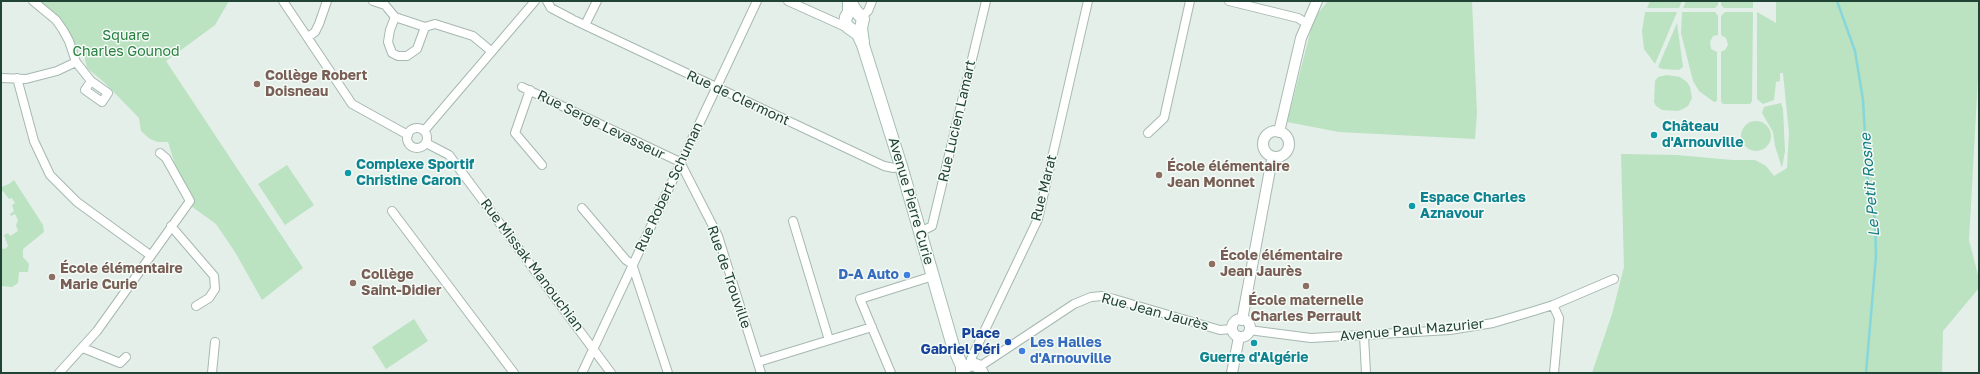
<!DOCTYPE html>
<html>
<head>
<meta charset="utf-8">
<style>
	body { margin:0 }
	#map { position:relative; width:1980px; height:374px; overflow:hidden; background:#e4efe9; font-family:"Golos Text",sans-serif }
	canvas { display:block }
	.frame { position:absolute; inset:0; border:2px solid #214336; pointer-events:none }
</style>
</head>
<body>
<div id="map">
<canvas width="1980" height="374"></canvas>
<div class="frame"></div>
</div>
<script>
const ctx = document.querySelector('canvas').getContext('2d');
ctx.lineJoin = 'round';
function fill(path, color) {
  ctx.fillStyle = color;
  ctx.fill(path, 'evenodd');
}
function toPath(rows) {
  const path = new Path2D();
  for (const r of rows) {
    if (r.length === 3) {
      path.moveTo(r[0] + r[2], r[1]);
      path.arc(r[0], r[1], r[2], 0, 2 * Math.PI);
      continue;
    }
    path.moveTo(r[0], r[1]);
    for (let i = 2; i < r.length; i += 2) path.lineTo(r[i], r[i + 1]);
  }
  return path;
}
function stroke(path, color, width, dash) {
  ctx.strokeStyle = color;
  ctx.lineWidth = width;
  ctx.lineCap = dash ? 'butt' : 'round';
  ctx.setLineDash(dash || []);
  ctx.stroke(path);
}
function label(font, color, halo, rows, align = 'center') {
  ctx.font = font + ' "Golos Text",sans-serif';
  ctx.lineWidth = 3;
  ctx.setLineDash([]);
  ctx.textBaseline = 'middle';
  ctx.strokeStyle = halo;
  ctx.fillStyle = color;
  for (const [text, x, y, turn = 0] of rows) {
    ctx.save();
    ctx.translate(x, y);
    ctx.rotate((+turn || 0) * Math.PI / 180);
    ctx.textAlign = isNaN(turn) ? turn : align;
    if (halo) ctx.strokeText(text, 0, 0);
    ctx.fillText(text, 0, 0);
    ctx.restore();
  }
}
fill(toPath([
	[39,1,229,1,215,25,166,61,303,268,262,300,235,252,216,224,191,206,194,201,178,174,168,142,158,142,150,139,141,131,139,118,105,83,87,68,84,55,78,51,62,24],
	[1328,1,1472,1,1477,113,1475,139,1339,132,1287,122,1314,18],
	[1650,1,1682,1,1679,8,1647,8],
	[1686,1,1718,1,1718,5,1715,8,1683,8],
	[1721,1,1753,1,1753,8,1724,8,1721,5],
	[1776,1,1979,1,1979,60,1969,240,1979,279,1979,288,1943,331,1942,373,1592,373,1612,314,1624,267,1621,154,1677,155,1732,160,1755,160,1766,166,1774,176,1787,168,1789,133,1783,73,1780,73,1780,81,1776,82,1774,100,1763,104,1757,99,1757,12,1776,23],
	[1645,12,1677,12,1655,64,1644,49,1642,31],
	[1682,12,1715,12,1718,16,1718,35,1713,36,1710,42,1711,49,1717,52,1717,101,1714,102,1699,91,1693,81,1681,33],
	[1725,12,1753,12,1752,101,1750,104,1723,104,1721,102,1721,52,1725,50,1728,45,1726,38,1721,35,1721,16],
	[1677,23,1683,67,1679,70,1662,69,1658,67],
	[1667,75,1680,77,1687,82,1690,87,1692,98,1688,106,1683,109,1678,111,1662,110,1656,106,1654,102,1655,81,1658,77],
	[1781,103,1783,109,1785,151,1782,168,1775,146,1773,132,1762,113,1764,107],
	[1756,136,15],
	[287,165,314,205,285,225,258,184],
	[14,180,43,225,44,232,23,249,23,257,29,264,28,272,19,272,18,283,12,287,1,286,1,248,5,249,8,246,4,235,8,233,10,236,18,231,16,225,18,220,15,214,11,216,10,214,14,211,12,205,15,203,12,198,9,199,3,191,1,192,1,187,9,184],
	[414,319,428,341,386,369,372,347]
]), '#bbe2c1');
stroke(toPath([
	[1837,1,1855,51,1863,100,1868,185,1875,219,1876,256,1866,373]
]), '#87d7da', 2.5);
const minor = toPath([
	[33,1,56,20,63,30,69,41,76,62,91,81,108,93,102,102,85,90,91,81],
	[283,1,352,104,408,135],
	[373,1,385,5,395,17],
	[547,1,551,8,572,19],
	[788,1,848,28],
	[1229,1,1298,18,1306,23],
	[862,16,868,11,872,1],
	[395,17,425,27,435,24,473,36,491,51],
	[395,17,390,30,388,42,392,53,398,56,407,56,417,49,425,27],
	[576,21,884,166,894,168,901,166],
	[585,25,597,1],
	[308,37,315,32,319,24,327,1],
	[1,78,26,79,57,71,76,62],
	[17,78,34,141,50,175,77,202,150,255],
	[522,87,680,162,718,236,761,373],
	[530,90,515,133,542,165],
	[417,138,10],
	[424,131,535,1],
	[1148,133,1164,118,1190,1],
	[426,143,449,155,611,373],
	[582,208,626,260,632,264,668,373],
	[392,211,514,373],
	[793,221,829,340],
	[171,226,214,276,215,289,209,298,196,306],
	[920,232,932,226,986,1],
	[1553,305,1559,318,1554,373],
	[1249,330,1311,338,1450,330,1493,323,1534,311,1553,305,1614,279],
	[1364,336,1366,373],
	[83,348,120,363,126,357],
	[758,362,872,327],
	[971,364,971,359,1038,219,1088,1],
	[979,367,1074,304,1091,297,1102,296,1114,299,1220,330,1232,329],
	[59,373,97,331,190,201,166,158,160,153],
	[212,373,215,342],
	[582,373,757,1],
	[891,373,860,299,933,276]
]);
const tertiary = toPath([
	[1276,144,13],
	[1279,132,1301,38,1317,1],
	[1241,328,9],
	[1242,320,1271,164,1274,157],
	[1232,373,1239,337]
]);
const secondary = toPath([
	[849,1,849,12,846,17,845,23,848,27,858,34,863,45,901,166,953,346,962,366,962,371],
	[850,1,855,10,863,19,861,28,863,42],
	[962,373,965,367,972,364,978,366,982,373]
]);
stroke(minor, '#a6b8b0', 10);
stroke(tertiary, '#a6b8b0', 12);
stroke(secondary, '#a4bfb2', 14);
stroke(minor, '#fff', 8);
stroke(tertiary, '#fff', 10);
stroke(secondary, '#fff', 12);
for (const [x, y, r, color] of [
	[257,84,4,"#8d6e63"],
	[1654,135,4,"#0f9aa8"],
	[348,173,4,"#0f9aa8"],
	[1159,175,4,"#8d6e63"],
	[1412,206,4,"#0f9aa8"],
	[1212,264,4,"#8d6e63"],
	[907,275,4,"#3f7fe0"],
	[52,277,4,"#8d6e63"],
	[353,283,4,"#8d6e63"],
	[1306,286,4,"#8d6e63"],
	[1008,342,4,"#1a4fb4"],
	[1254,343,4,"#0f9aa8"],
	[1022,351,4,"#3f7fe0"]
]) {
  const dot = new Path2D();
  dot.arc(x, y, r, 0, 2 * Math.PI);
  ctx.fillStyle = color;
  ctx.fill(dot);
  stroke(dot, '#f5fbf7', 1.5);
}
label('14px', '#267f3e', '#f5fbf7', [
	["Square",126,36],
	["Charles Gounod",126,52]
]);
label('bold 14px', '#785e54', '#f5fbf7', [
	["Collège Robert",265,76],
	["Doisneau",265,92],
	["École élémentaire",1167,167],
	["Jean Monnet",1167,183],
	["École élémentaire",1220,256],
	["Jean Jaurès",1220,272],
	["École élémentaire",60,269],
	["Marie Curie",60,285],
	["Collège",361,275],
	["Saint-Didier",361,291],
	["École maternelle",1306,301,"center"],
	["Charles Perrault",1306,317,"center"]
], 'left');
label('14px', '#214336', '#f5fbf7', [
	["Rue de Clermont",738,98,25],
	["Rue Lucien Lamart",957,121,-77],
	["Rue Serge Levasseur",601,125,26],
	["Rue Robert Schuman",669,187,-65],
	["Rue Marat",1044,188,-76],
	["Avenue Pierre Curie",911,201,74],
	["Rue Missak Manouchian",532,265,53],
	["Rue de Trouville",729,277,71],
	["Rue Jean Jaurès",1155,312,15],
	["Avenue Paul Mazurier",1412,330,-5]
]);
label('bold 14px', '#0d838f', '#f5fbf7', [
	["Château",1662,127],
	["d'Arnouville",1662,143],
	["Complexe Sportif",356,165],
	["Christine Caron",356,181],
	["Espace Charles",1420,198],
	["Aznavour",1420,214],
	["Guerre d'Algérie",1254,358,"center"]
], 'left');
label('bold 14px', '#366cbe', '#f5fbf7', [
	["D-A Auto",899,275],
	["Les Halles",1030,343,"left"],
	["d'Arnouville",1030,359,"left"]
], 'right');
label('bold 14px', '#164399', '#f5fbf7', [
	["Place",1000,334],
	["Gabriel Péri",1000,350]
], 'right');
label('italic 15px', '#137c81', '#f5fbf7', [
	["Le Petit Rosne",1870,185,-95]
]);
</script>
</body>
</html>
